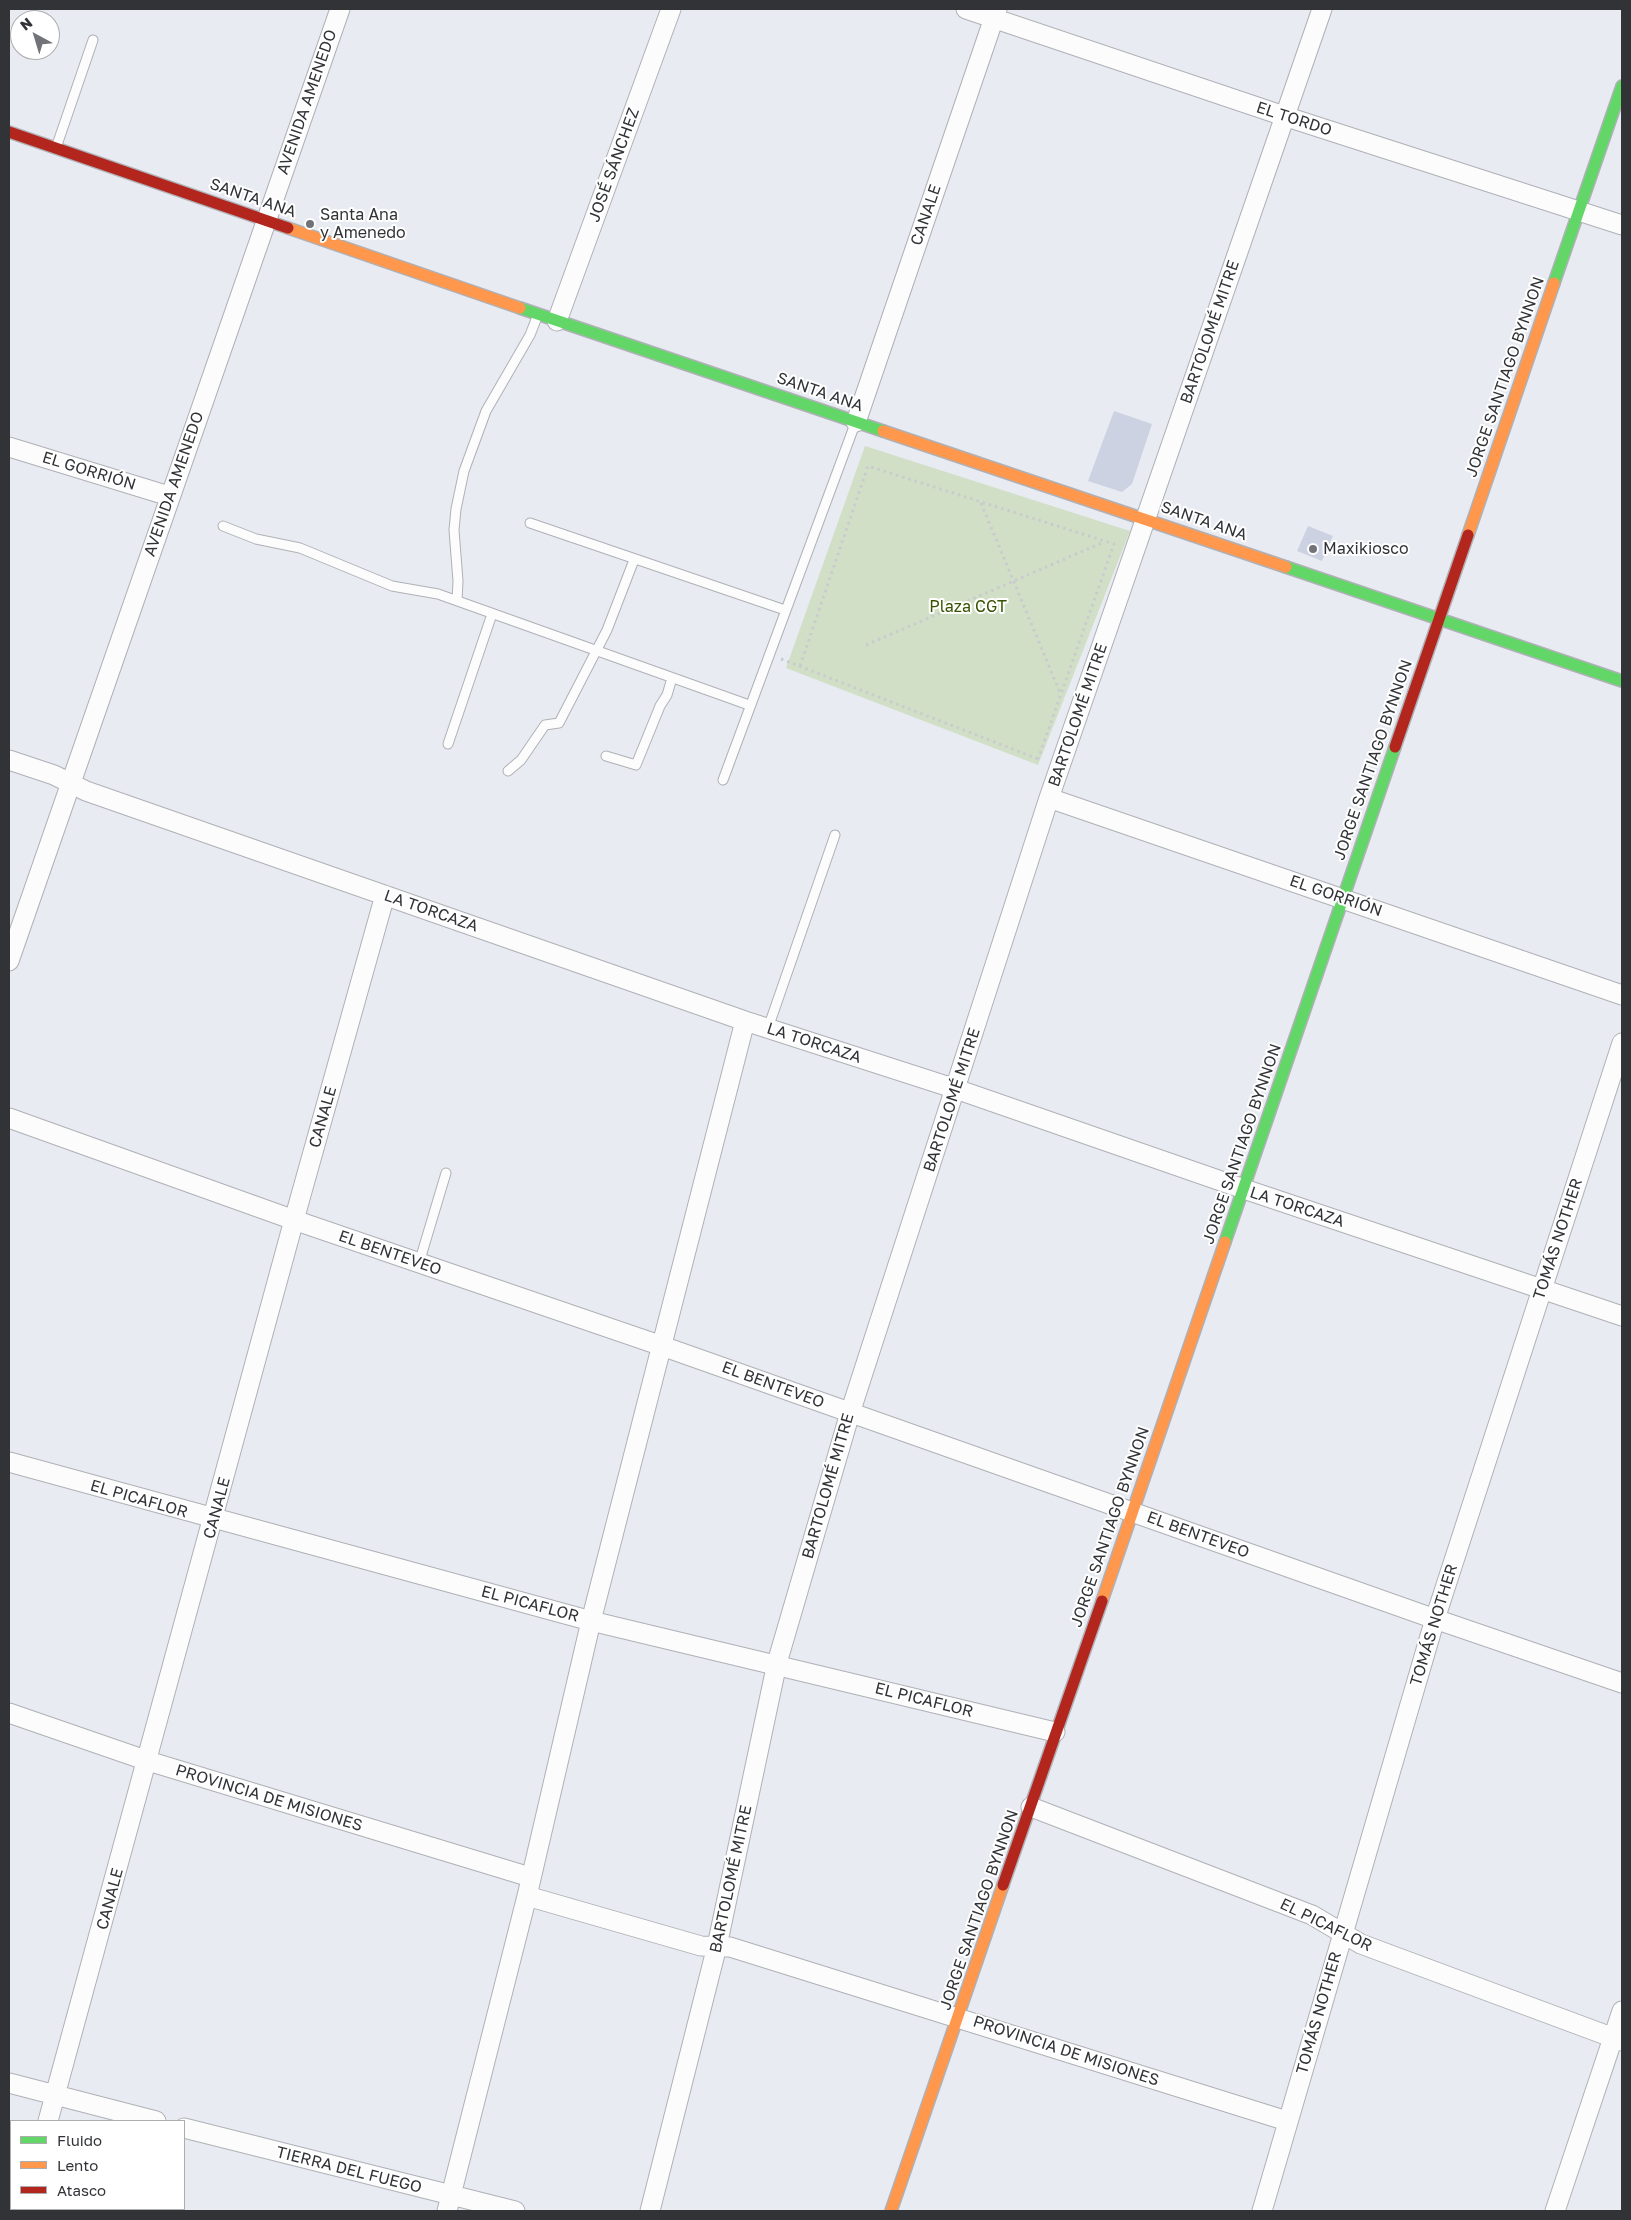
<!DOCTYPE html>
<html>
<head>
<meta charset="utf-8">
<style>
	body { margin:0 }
	#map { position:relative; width:1631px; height:2220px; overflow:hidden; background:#e8ebf2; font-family:"Golos Text",sans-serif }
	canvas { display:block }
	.frame { position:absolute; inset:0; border:10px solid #313337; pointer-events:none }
	.legend { position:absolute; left:10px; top:2120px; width:175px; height:90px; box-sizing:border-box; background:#fff; border:1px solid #adadaf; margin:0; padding:6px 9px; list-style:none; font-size:15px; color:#313337 }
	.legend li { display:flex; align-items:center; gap:10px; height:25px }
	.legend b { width:25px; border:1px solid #adadaf }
	.north { position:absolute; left:10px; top:10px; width:50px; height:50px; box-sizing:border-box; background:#fff; border:1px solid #adadaf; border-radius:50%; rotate:321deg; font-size:14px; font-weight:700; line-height:20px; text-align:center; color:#313337 }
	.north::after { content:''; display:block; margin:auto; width:18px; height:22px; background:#717378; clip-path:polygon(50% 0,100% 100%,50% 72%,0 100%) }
</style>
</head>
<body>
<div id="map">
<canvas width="1631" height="2220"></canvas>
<div class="frame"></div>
<ul class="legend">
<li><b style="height:6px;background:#63d668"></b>Fluido</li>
<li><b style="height:6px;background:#ff974d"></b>Lento</li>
<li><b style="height:6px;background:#b3261e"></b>Atasco</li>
</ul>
<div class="north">N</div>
</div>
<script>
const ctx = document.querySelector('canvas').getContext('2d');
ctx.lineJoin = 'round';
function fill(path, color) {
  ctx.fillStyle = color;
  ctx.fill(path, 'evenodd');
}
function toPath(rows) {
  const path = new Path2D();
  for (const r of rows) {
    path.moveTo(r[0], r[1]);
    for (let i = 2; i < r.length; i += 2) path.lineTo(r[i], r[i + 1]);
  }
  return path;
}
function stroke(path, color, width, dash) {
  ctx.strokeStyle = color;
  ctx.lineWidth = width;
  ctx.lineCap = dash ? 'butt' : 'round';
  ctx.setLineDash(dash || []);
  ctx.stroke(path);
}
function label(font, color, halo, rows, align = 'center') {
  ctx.font = font + ' "Golos Text",sans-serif';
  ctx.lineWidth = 4;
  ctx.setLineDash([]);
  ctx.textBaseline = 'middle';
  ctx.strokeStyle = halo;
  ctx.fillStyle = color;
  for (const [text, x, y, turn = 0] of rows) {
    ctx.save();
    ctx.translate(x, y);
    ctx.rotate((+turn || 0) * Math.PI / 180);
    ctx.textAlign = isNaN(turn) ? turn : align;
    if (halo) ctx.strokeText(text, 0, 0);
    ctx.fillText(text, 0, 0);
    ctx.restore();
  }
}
fill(toPath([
	[865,446,1130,531,1038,765,786,668]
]), '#d1dfc7');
fill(toPath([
	[1114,411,1152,424,1132,484,1122,492,1088,481],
	[1308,526,1333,536,1322,561,1297,551]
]), '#ccd2e2');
const lane = toPath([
	[57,145,93,40],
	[530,523,785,610],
	[223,526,256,539,300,548,392,586,438,594,749,705],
	[457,601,458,581,454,530,456,509,464,471,486,411,530,335,537,317],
	[448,744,492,614],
	[606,756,636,765,660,706,667,695,672,678],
	[508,771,521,760,545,725,559,723,607,630,634,560],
	[723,780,855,424],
	[768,1028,835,835],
	[419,1263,446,1173]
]);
const street = toPath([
	[966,9,1284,116,1622,225],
	[557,321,671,9],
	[856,422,997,9],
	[9,447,169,496],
	[9,760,54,775,86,791,745,1021,956,1089,1244,1189,1622,1316],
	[1049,798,1622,995],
	[9,961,340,9],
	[9,1118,294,1220,662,1346,1435,1619,1622,1683],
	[9,1462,591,1621,1055,1732],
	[9,1713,148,1761,530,1877],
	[1031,1807,1312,1915,1361,1944,1622,2041],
	[527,1896,701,1946,730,1947,1287,2121],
	[9,2083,156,2121],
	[48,2121,294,1220,385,895],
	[184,2128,515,2211],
	[21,2211,22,2209],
	[447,2211,527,1896,591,1621,745,1021],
	[650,2211,717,1946,777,1663,850,1413,1049,798,1322,9],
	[1262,2211,1435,1619,1622,1043],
	[1555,2211,1622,2011]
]);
const fast = toPath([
	[1554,283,1622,86],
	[520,308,883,431],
	[1286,567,1622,681],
	[1225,1242,1395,747]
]);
const slow = toPath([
	[288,228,520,308],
	[883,431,1286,567],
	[1468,535,1554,283],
	[1102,1601,1225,1242],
	[891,2211,1003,1885]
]);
const jam = toPath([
	[9,132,288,228],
	[1395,747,1468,535],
	[1003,1885,1102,1601]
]);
stroke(lane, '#afb1b6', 11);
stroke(street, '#afb1b6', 21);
stroke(fast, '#afb1b6', 14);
stroke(slow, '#afb1b6', 14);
stroke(jam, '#afb1b6', 14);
stroke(toPath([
	[981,503,1061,695],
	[866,645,1104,542],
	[781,659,1038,759],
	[800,666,868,466,1114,544,1038,759]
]), '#cacbcd', 3, [2.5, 4]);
stroke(lane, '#fcfcfd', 9);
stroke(street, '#fcfcfd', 19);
stroke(fast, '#63d668', 11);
stroke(slow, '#ff974d', 11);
stroke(jam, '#b3261e', 11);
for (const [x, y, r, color] of [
	[310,224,5,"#717378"],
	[1313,549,5,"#717378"]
]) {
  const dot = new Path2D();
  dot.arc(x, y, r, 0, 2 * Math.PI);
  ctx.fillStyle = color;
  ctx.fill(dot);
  stroke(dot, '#fff', 2);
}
label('16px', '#313337', '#fff', [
	["AVENIDA AMENEDO",307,102,-71],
	["EL TORDO",1294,119,18],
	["JOSÉ SÁNCHEZ",614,165,-70],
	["SANTA ANA",253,198,19],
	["CANALE",926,215,-71],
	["BARTOLOMÉ MITRE",1210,332,-71],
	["JORGE SANTIAGO BYNNON",1505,377,-71],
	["SANTA ANA",820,392,19],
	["EL GORRIÓN",89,471,17],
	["AVENIDA AMENEDO",174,484,-71],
	["SANTA ANA",1204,521,19],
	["BARTOLOMÉ MITRE",1078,715,-71],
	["JORGE SANTIAGO BYNNON",1373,760,-71],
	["EL GORRIÓN",1336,896,19],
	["LA TORCAZA",431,911,19],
	["LA TORCAZA",814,1043,18],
	["BARTOLOMÉ MITRE",952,1100,-72],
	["CANALE",323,1117,-74],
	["JORGE SANTIAGO BYNNON",1242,1144,-71],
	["LA TORCAZA",1297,1207,18],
	["TOMÁS NOTHER",1558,1239,-72],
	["EL BENTEVEO",390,1253,19],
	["EL BENTEVEO",773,1385,20],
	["BARTOLOMÉ MITRE",828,1486,-74],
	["EL PICAFLOR",139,1499,16],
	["CANALE",217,1508,-75],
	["JORGE SANTIAGO BYNNON",1110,1527,-71],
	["EL BENTEVEO",1198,1535,20],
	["EL PICAFLOR",530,1604,15],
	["TOMÁS NOTHER",1434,1625,-73],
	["EL PICAFLOR",924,1700,14],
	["PROVINCIA DE MISIONES",269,1798,17],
	["BARTOLOMÉ MITRE",731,1879,-78],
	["CANALE",110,1899,-75],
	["JORGE SANTIAGO BYNNON",979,1910,-71],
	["EL PICAFLOR",1326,1925,26],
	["TOMÁS NOTHER",1319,2013,-74],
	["PROVINCIA DE MISIONES",1066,2051,18],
	["TIERRA DEL FUEGO",349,2170,14]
]);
label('16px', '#313337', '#fff', [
	["Santa Ana",320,215],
	["y Amenedo",320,233],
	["Maxikiosco",1323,549]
], 'left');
label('16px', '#385302', '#fff', [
	["Plaza CGT",968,607]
]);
</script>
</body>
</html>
